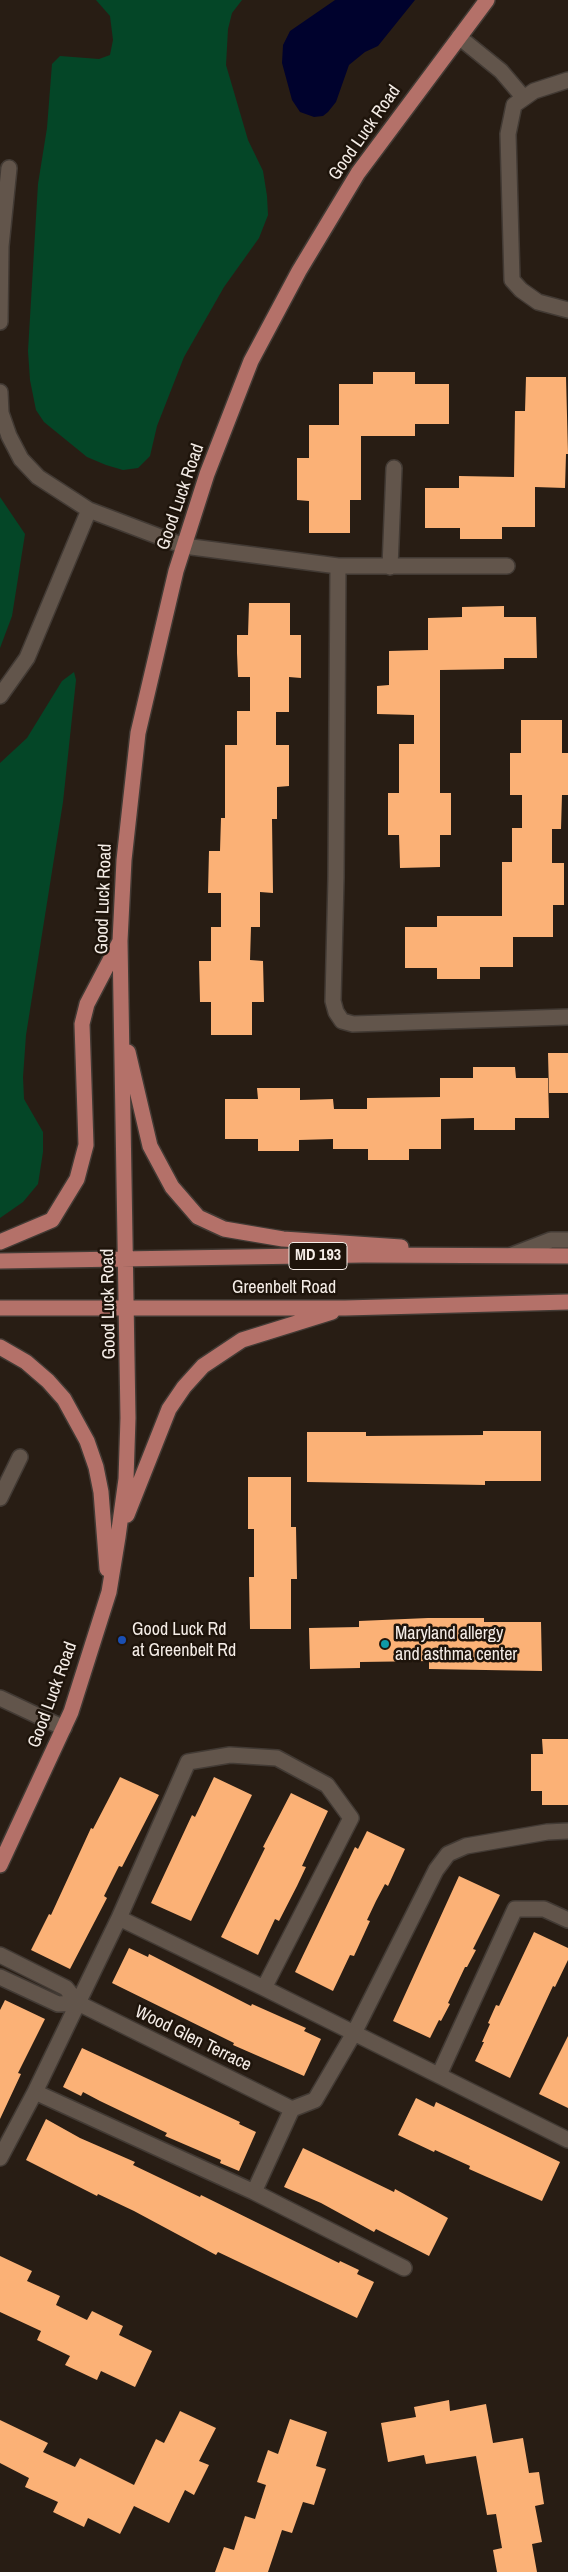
<!DOCTYPE html>
<html>
<head>
<meta charset="utf-8">
<style>
	body { margin:0 }
	canvas { display:block; background:#281d14 }
</style>
</head>
<body>
<canvas width="568" height="2572"></canvas>
<script>
const ctx = document.querySelector('canvas').getContext('2d');
ctx.lineJoin = 'round';
function fill(path, color) {
  ctx.fillStyle = color;
  ctx.fill(path, 'evenodd');
}
function toPath(rows) {
  const path = new Path2D();
  for (const r of rows) {
    path.moveTo(r[0], r[1]);
    for (let i = 2; i < r.length; i += 2) path.lineTo(r[i], r[i + 1]);
  }
  return path;
}
function stroke(path, color, width, dash) {
  ctx.strokeStyle = color;
  ctx.lineWidth = width;
  ctx.lineCap = dash ? 'butt' : 'round';
  ctx.setLineDash(dash || []);
  ctx.stroke(path);
}
function label(font, color, halo, rows, align = 'center') {
  ctx.font = font + ' "Archivo Narrow",sans-serif';
  ctx.lineWidth = 5;
  ctx.setLineDash([]);
  ctx.textBaseline = 'middle';
  ctx.strokeStyle = halo;
  ctx.fillStyle = color;
  for (const [text, x, y, turn = 0] of rows) {
    ctx.save();
    ctx.translate(x, y);
    ctx.rotate((+turn || 0) * Math.PI / 180);
    ctx.textAlign = isNaN(turn) ? turn : align;
    if (halo) ctx.strokeText(text, 0, 0);
    ctx.fillText(text, 0, 0);
    ctx.restore();
  }
}
fill(toPath([
	[96,0,242,0,232,13,228,29,226,65,248,140,263,171,267,196,268,215,259,238,224,287,184,357,157,426,150,456,138,468,123,470,106,465,87,457,44,422,36,410,30,380,28,351,38,184,47,128,52,64,60,56,99,59,110,55,113,40,110,16],
	[0,497,25,534,12,616,0,648],
	[74,672,76,680,63,802,26,1035,23,1077,24,1099,43,1132,43,1152,38,1184,23,1202,0,1218,0,763,27,738,62,681]
]), '#044627');
fill(toPath([
	[335,0,415,0,378,46,365,52,349,65,336,102,328,112,323,116,314,117,300,112,292,100,282,63,283,45,290,31]
]), '#00022d');
fill(toPath([
	[373,372,415,372,415,384,449,384,449,424,415,424,415,436,361,436,361,500,350,500,350,533,309,533,309,501,297,500,297,458,309,458,309,425,339,425,339,384,373,384],
	[526,377,566,377,568,454,566,454,565,488,535,487,535,527,502,527,502,539,460,539,460,528,425,528,425,488,459,488,459,476,514,477,515,411,525,411],
	[249,603,290,603,290,635,301,635,301,678,289,677,289,712,276,712,276,745,289,745,289,786,277,787,277,819,272,819,273,893,260,892,260,927,251,927,250,960,263,961,264,1002,252,1002,252,1035,211,1035,211,1002,200,1002,199,961,211,961,211,927,221,927,221,893,208,893,209,851,220,851,221,818,225,818,225,745,237,745,237,711,250,711,250,677,238,677,237,653,237,635,248,635],
	[504,606,504,617,536,617,537,658,504,658,504,669,440,670,440,793,451,793,451,835,440,835,440,867,400,868,399,835,388,835,388,793,399,793,399,744,414,744,414,715,377,714,377,686,389,685,389,651,428,650,428,618,462,617,462,607],
	[521,720,562,720,562,753,568,753,568,795,562,795,561,829,552,829,552,863,564,863,564,905,553,905,553,937,513,937,513,967,480,967,480,979,437,979,437,968,405,968,405,927,437,927,437,916,502,916,502,862,512,862,512,828,522,828,522,795,510,795,510,753,521,753],
	[548,1053,568,1053,568,1093,549,1093],
	[473,1067,515,1067,516,1078,548,1078,549,1118,515,1118,515,1130,474,1130,474,1118,441,1119,441,1149,409,1149,409,1160,368,1160,368,1149,333,1149,333,1139,299,1140,299,1151,258,1151,258,1139,225,1139,225,1099,258,1099,257,1088,300,1088,300,1100,333,1099,334,1109,367,1109,367,1098,440,1097,440,1078,473,1078],
	[483,1431,541,1431,541,1481,485,1481,485,1485,307,1482,307,1432,366,1432,366,1436,483,1435],
	[248,1477,291,1477,291,1527,296,1527,297,1579,291,1579,291,1629,250,1629,249,1577,254,1577,254,1529,248,1529],
	[428,1618,484,1618,484,1622,541,1622,542,1671,429,1669,429,1661,360,1662,360,1668,310,1669,309,1628,359,1627,359,1621],
	[542,1739,568,1739,568,1805,542,1805,542,1791,531,1791,531,1754,543,1754],
	[120,1777,159,1795,122,1867,119,1866,104,1896,107,1898,70,1969,31,1950,49,1914,51,1915,91,1828,93,1829],
	[214,1777,252,1795,191,1921,151,1903,192,1815,195,1817],
	[291,1793,328,1811,302,1866,306,1867,297,1886,279,1921,275,1919,258,1955,221,1937,265,1848,263,1847],
	[367,1831,405,1849,388,1886,385,1884,376,1901,367,1920,370,1921,354,1956,350,1955,333,1991,295,1972,355,1847,358,1849],
	[459,1876,500,1895,473,1949,476,1950,467,1967,465,1967,448,2003,450,2004,441,2021,439,2020,430,2038,393,2021],
	[534,1932,568,1948,568,1960,555,1987,553,1986,510,2078,475,2061,484,2042,482,2042,490,2024,488,2023,496,2005,499,2006],
	[129,1948,148,1957,149,1954,251,2006,252,2004,306,2028,304,2031,321,2039,304,2076,233,2045,234,2043,112,1983],
	[5,2000,45,2019,18,2073,21,2074,0,2119,0,2010],
	[568,2036,568,2108,539,2094],
	[82,2048,240,2122,239,2124,256,2132,239,2171,220,2163,221,2160,165,2136,167,2133,100,2101,83,2092,81,2096,63,2087],
	[416,2098,434,2107,436,2102,560,2162,542,2201,487,2177,469,2169,470,2166,435,2150,434,2152,398,2135],
	[46,2119,80,2138,135,2162,133,2165,200,2197,201,2195,339,2263,340,2261,359,2270,357,2274,374,2282,357,2318,218,2252,216,2255,134,2211,98,2194,97,2196,26,2160],
	[303,2148,394,2192,395,2189,448,2218,429,2256,376,2229,374,2232,321,2203,284,2187],
	[0,2256,32,2271,27,2281,60,2296,56,2305,87,2320,92,2311,123,2326,119,2335,152,2351,135,2387,101,2371,97,2380,65,2365,70,2356,37,2340,41,2331,0,2312],
	[449,2400,450,2411,486,2404,493,2443,523,2438,529,2473,539,2472,544,2504,535,2506,542,2542,532,2544,537,2572,497,2572,493,2550,502,2548,496,2514,487,2515,476,2456,426,2464,424,2455,388,2462,381,2423,416,2417,414,2407],
	[180,2411,216,2428,199,2461,209,2465,194,2495,185,2490,169,2523,134,2506,120,2534,88,2518,84,2527,53,2512,58,2502,25,2487,29,2478,0,2463,0,2420,48,2443,43,2452,75,2467,80,2458,134,2485,156,2439,164,2443],
	[290,2419,327,2432,316,2466,326,2469,314,2505,303,2502,292,2533,282,2530,268,2572,215,2572,224,2547,234,2550,245,2516,255,2519,266,2485,257,2482,268,2450,278,2454]
]), '#fbb176');
const minor = toPath([
	[459,37,501,71,524,98],
	[568,80,534,91,514,105,508,134,512,280,521,290,538,302,568,310],
	[0,322,1,246,9,168],
	[0,392,1,413,9,436,21,459,38,477,89,510,184,546,338,566,507,566],
	[338,566,336,878,333,1001,336,1012,342,1021,353,1024,568,1017],
	[390,567,394,468],
	[0,696,27,658,89,510],
	[512,1255,551,1240,568,1240],
	[0,1498,20,1457],
	[0,1698,64,1728],
	[119,1918,264,1988,568,2140],
	[0,1955,66,1988,78,2003,58,2004,0,1977],
	[78,2003,292,2109],
	[439,2075,515,1909,544,1909,568,1920],
	[0,2158,35,2092],
	[254,2192,35,2092,119,1918,188,1762,230,1755,277,1758,327,1785,351,1818,264,1988],
	[404,2268,254,2192,292,2109,315,2100,354,2033,436,1870,448,1854,466,1846,547,1832,568,1831]
]);
const major = toPath([
	[128,1052,150,1146,172,1187,198,1217,224,1229,283,1239,401,1247],
	[0,1242,52,1220,77,1179,86,1145,82,1024,87,1004,119,943],
	[0,1261,363,1255,568,1256],
	[0,1308,345,1308,568,1302],
	[0,1347,26,1362,48,1381,64,1399,87,1441,96,1467,101,1492,107,1569],
	[127,1515,169,1409,184,1387,203,1366,242,1340,332,1312],
	[0,1865,71,1712,109,1592,118,1537,126,1479,128,1418,120,941,124,860,138,733,176,571,207,474,251,361,299,271,358,173,487,0]
]);
stroke(minor, '#423a34', 18);
stroke(major, '#423a34', 18);
stroke(minor, '#62554b', 15);
stroke(major, '#b47169', 15);
for (const [x, y, r, color] of [
	[122,1640,5,"#1a4fb4"],
	[385,1644,5,"#0f9aa8"]
]) {
  const dot = new Path2D();
  dot.arc(x, y, r, 0, 2 * Math.PI);
  ctx.fillStyle = color;
  ctx.fill(dot);
  stroke(dot, '#1e140b', 2);
}
for (const [x, y, w] of [
	[318,1256,58]
]) {
  const box = new Path2D();
  box.roundRect(x - w / 2, y - 13.5, w, 27, 4);
  ctx.fillStyle = '#1e140b';
  ctx.fill(box);
  stroke(box, '#f5ede7', 1);
}
label('bold 16px', '#f5ede7', null, [
	["MD 193",318,1256]
]);
label('18px', '#f5ede7', '#1e140b', [
	["Good Luck Road",365,133,-55],
	["Good Luck Road",181,497,-71],
	["Good Luck Road",104,899,-88],
	["Greenbelt Road",284,1288],
	["Good Luck Road",109,1304,-91],
	["Good Luck Road",53,1695,-70],
	["Wood Glen Terrace",193,2039,26]
]);
label('18px', '#f5ede7', '#1e140b', [
	["Good Luck Rd",132,1630],
	["at Greenbelt Rd",132,1651],
	["Maryland allergy",395,1634],
	["and asthma center",395,1655]
], 'left');
</script>
</body>
</html>
